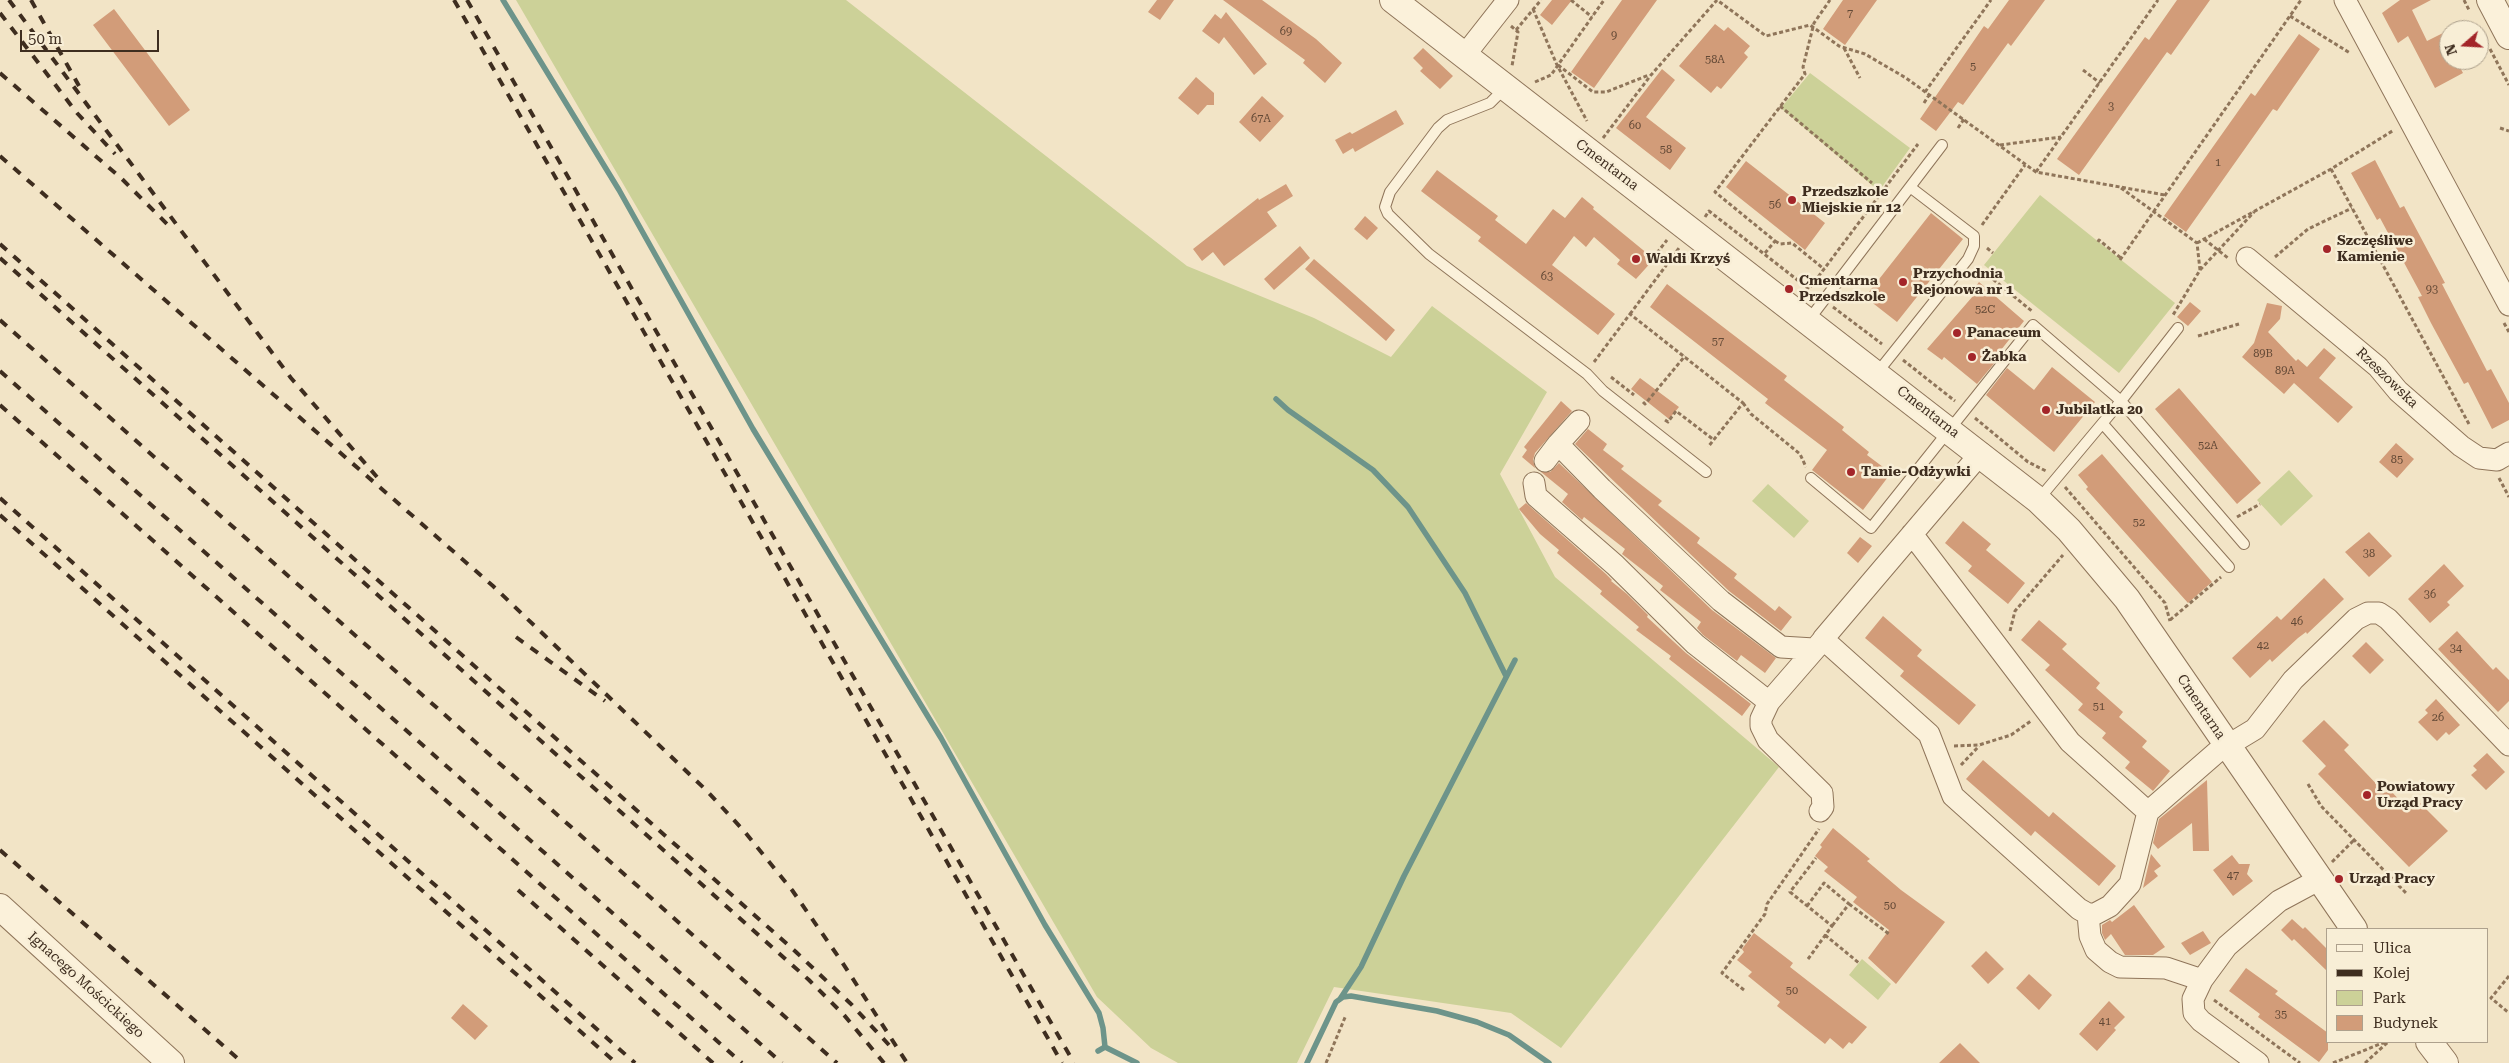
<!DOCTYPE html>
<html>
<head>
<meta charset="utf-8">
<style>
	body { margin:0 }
	#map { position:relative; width:2509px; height:1063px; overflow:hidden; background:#f2e4c6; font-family:"Roboto Serif",serif }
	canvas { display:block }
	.legend { position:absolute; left:2326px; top:928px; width:162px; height:115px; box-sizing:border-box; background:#f8eed6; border:1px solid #aea18d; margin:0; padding:6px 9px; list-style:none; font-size:15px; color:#3e2d1f }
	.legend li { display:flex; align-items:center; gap:10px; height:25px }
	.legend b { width:25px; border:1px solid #aea18d }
	.north { position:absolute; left:2439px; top:20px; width:50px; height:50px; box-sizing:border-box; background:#f8eed6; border:1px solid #aea18d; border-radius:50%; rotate:251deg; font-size:14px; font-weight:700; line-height:20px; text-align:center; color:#3e2d1f }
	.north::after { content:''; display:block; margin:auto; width:18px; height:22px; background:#a32529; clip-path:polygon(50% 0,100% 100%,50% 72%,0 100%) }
	.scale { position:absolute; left:20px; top:30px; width:139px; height:22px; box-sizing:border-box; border:2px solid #3e2d1f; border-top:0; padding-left:6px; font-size:15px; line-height:18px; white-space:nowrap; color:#3e2d1f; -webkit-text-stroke:4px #f8eed6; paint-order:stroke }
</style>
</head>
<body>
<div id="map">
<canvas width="2509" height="1063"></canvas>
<ul class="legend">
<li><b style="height:6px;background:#fbf1da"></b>Ulica</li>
<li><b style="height:6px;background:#3e2d1f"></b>Kolej</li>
<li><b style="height:14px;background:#ccd198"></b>Park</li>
<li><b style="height:14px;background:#d29c79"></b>Budynek</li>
</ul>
<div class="north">N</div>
<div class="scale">50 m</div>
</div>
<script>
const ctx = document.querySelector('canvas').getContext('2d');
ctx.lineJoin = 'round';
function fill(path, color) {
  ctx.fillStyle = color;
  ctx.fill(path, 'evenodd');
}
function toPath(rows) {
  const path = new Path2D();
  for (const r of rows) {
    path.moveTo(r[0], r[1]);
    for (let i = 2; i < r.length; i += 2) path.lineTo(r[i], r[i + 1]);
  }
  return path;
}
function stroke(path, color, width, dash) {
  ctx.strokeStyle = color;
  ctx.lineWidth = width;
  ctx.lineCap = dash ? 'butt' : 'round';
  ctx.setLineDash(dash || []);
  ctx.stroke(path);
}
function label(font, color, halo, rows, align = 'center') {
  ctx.font = font + ' "Roboto Serif",serif';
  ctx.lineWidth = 5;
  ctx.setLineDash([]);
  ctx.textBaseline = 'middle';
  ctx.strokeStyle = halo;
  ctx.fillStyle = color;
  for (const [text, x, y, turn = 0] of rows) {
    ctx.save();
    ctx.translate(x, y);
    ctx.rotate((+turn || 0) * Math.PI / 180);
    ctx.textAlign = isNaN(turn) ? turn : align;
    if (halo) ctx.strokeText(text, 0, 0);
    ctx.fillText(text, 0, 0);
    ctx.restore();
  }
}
fill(toPath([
	[516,0,846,0,1187,266,1314,318,1391,357,1432,306,1547,392,1500,474,1555,577,1779,767,1561,1048,1511,1013,1334,987,1297,1063,1178,1063,1151,1048,1097,997],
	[1810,73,1910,148,1879,191,1781,108],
	[2040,195,2175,303,2119,373,1984,265],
	[2289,470,2313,496,2281,526,2257,500],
	[1768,484,1809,521,1794,538,1752,501],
	[1862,959,1891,984,1878,1000,1849,975]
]), '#ccd198');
stroke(toPath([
	[503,0,619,190,753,429,941,738,1045,925,1099,1013,1103,1028,1105,1047],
	[1276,399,1288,410,1373,470,1408,507,1465,593,1506,676],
	[1340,999,1361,967,1404,876,1515,660],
	[1098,1051,1105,1047,1137,1063],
	[1307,1063,1336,1002,1343,997,1351,996,1437,1011,1477,1022,1509,1035,1549,1063]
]), '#6d948a', 5.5);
fill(toPath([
	[1157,0,1174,0,1160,20,1148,12],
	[1223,0,1262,0,1316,39,1342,63,1325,83,1303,63,1305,60],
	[1552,0,1572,0,1552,25,1540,15],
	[1622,0,1657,0,1594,88,1571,72],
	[1843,0,1877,0,1845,45,1823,29],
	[2009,0,2045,0,2011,46,2008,43,1963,105,1958,102,1936,131,1920,119,1984,26,1988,29],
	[2177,0,2210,0,2171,55,2167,52,2079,175,2057,159,2145,37,2149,40],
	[2400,0,2431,0,2412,10,2427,41,2449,30,2449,60,2456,60,2463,73,2435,88,2408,36,2398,43,2382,13],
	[114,9,190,110,169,126,93,25],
	[1226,12,1267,64,1254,75,1224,37,1219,44,1202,31,1215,14,1221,19],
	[1715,24,1724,31,1728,27,1750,46,1744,53,1748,57,1721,89,1717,86,1711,93,1679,66],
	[2299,34,2320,49,2277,111,2273,109,2186,232,2164,216,2251,93,2255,96],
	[1423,48,1453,76,1440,89,1420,71,1423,68,1413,58],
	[1662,69,1675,80,1646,117,1686,148,1670,170,1616,128],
	[1196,77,1214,93,1214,105,1207,105,1198,115,1178,98],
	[1262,96,1284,116,1260,142,1239,122],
	[1396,110,1404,124,1355,152,1353,148,1343,154,1335,140,1350,132,1352,134],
	[2375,160,2400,208,2404,206,2445,283,2442,284,2487,371,2491,369,2509,403,2509,420,2492,429,2468,382,2464,384,2431,323,2418,297,2422,296,2380,218,2377,220,2351,173],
	[1746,161,1825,223,1805,250,1726,187],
	[1437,170,1498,216,1495,220,1526,244,1553,209,1565,218,1582,197,1594,207,1593,209,1654,259,1636,279,1617,264,1620,260,1594,237,1586,247,1574,236,1552,265,1615,314,1598,335,1478,241,1481,237,1421,191],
	[1286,184,1293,196,1267,212,1277,226,1224,266,1213,252,1202,261,1193,249,1258,198,1259,200],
	[1931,213,1963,239,1897,322,1865,297],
	[1365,216,1378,228,1367,240,1354,229],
	[1300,246,1310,258,1274,290,1264,279],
	[1314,259,1395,330,1386,341,1305,269],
	[1979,282,2024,321,1997,355,1995,358,1997,360,1977,384,1944,357,1942,360,1927,349,1973,296,1970,294],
	[1667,284,1787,376,1784,380,1844,427,1842,430,1869,452,1867,455,1891,473,1863,510,1812,470,1827,450,1765,403,1768,399,1650,307],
	[2190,302,2201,311,2188,326,2177,317],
	[2267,303,2282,306,2280,319,2268,332,2296,361,2298,359,2307,367,2324,348,2336,358,2319,378,2353,407,2338,423,2294,383,2284,394,2242,357,2254,343],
	[2052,367,2095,402,2054,452,1986,395,2007,368,2034,390],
	[1640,378,1679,407,1669,419,1631,389],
	[2179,388,2261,483,2237,504,2155,409],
	[1561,401,1572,411,1535,453,1533,460,1535,468,1522,457,1527,450,1524,447],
	[1588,429,1607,444,1603,450,1624,466,1621,469,1662,501,1658,505,1700,538,1697,543,1737,574,1734,578,1775,611,1779,606,1792,617,1781,631,1729,591,1575,444],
	[2396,443,2414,459,2397,478,2379,462],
	[2102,454,2212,582,2188,603,2086,489,2088,487,2078,475],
	[1559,463,1712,610,1776,658,1765,673,1741,655,1737,661,1703,635,1697,628,1701,622,1660,590,1663,586,1622,554,1625,549,1584,517,1582,520,1562,502,1568,494,1541,472,1550,472],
	[1526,503,1606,574,1612,580,1611,581,1627,594,1648,615,1647,617,1686,653,1751,704,1742,716,1669,659,1671,656,1636,630,1639,627,1600,594,1602,591,1557,553,1559,550,1540,534,1519,509],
	[1963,521,1991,544,1986,550,2025,583,2008,604,1968,571,1972,566,1945,543],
	[2369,532,2392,556,2369,577,2345,552],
	[1860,537,1872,546,1858,563,1847,553],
	[2444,564,2464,586,2447,602,2450,605,2430,623,2408,599],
	[2324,578,2344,599,2307,634,2306,632,2298,638,2272,662,2270,659,2250,678,2232,658,2277,616,2281,620],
	[1883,616,1922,650,1917,656,1976,705,1959,725,1900,676,1904,671,1865,638],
	[2039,620,2067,644,2062,649,2100,683,2096,688,2123,712,2119,717,2147,741,2142,747,2170,771,2153,791,2125,768,2130,762,2102,738,2106,733,2078,710,2083,704,2045,670,2050,665,2021,640],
	[2457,631,2493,670,2496,667,2509,680,2509,701,2498,712,2438,649],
	[2366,642,2384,660,2370,674,2352,656],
	[2436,699,2460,725,2449,735,2446,732,2437,741,2418,722,2428,713,2425,710],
	[2324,720,2349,745,2344,750,2385,793,2389,789,2406,807,2415,798,2448,831,2409,867,2318,774,2326,766,2302,741],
	[2487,753,2505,772,2486,790,2471,775,2477,770,2473,766],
	[1983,760,2049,817,2053,812,2116,866,2099,886,2035,831,2031,836,1966,779],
	[2207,780,2209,851,2193,851,2192,823,2158,849,2153,843,2159,819],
	[1833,828,1870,859,1867,861,1901,890,1945,922,1896,984,1868,958,1889,930,1853,902,1857,897,1824,871,1828,867,1815,856,1822,847,1820,845],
	[2151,854,2161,866,2154,871,2158,876,2143,888],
	[2232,855,2239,864,2250,864,2247,874,2253,881,2233,896,2213,870],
	[2134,905,2165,947,2153,955,2125,955,2111,934,2105,940,2102,933,2102,925,2110,920,2112,922],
	[2292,919,2303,929,2305,927,2328,950,2328,972,2294,939,2292,941,2281,930],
	[2203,931,2211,943,2190,955,2181,943],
	[1754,933,1793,963,1790,967,1867,1027,1852,1044,1849,1042,1843,1049,1830,1038,1825,1044,1777,1006,1780,1002,1748,976,1752,972,1737,960,1744,952,1742,949],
	[1986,951,2004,969,1988,984,1971,966],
	[2246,968,2278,991,2275,994,2328,1033,2328,1050,2319,1062,2258,1017,2260,1014,2229,991],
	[2029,974,2052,995,2039,1010,2016,988],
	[2109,1001,2125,1017,2114,1028,2116,1030,2097,1051,2079,1034],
	[463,1004,488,1026,475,1040,451,1018],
	[1960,1043,1980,1063,1939,1063]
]), '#d29c79');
const service = toPath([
	[1505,88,1490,103,1447,120,1438,128,1390,192,1385,207,1388,214,1429,254,1587,374,1603,391,1706,472],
	[1808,321,1942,145],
	[1877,373,1968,259,1974,246,1974,236,1910,187],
	[2103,424,2229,567],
	[1811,478,1871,528,2033,325,2121,401,2178,328],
	[2039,499,2121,401,2244,544]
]);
const minor = toPath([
	[2345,0,2509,305],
	[1464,56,1508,0],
	[2247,258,2378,367,2398,391,2461,446,2479,458,2497,460,2509,453],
	[1579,421,1558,444,1602,489,1721,601,1781,647,1814,649],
	[1981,453,1823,639,1929,734,1953,796,2079,909,2088,914,2095,914,2110,906,2130,884,2148,812,2217,752,2255,729,2293,680,2356,619,2368,613,2379,613,2388,619,2509,745],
	[1545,461,1558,444],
	[1534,483,1536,496,1615,565,1695,644,1769,702],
	[1912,534,2070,742,2148,812],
	[1820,811,1823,807,1822,793,1768,740,1761,726,1761,719,1769,702,1822,641],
	[2088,914,2090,936,2096,950,2110,962,2120,967,2166,968,2202,980],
	[2258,1063,2201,1021,2194,1013,2193,999,2202,980,2227,946,2279,901,2320,879]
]);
const tertiary = toPath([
	[1393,0,2038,500,2069,530,2127,599,2354,929],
	[2490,0,2509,36],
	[0,907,171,1063],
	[2429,1042,2445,1063]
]);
stroke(service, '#8f755a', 12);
stroke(minor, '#8f755a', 23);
stroke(tertiary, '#8f755a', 28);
stroke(toPath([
	[1571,0,1592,17],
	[2464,0,2469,10],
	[1533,9,1557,65,1587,121],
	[2290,16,2350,53],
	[1511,26,1518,32,1512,66],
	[1516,30,1541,0],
	[1844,48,1860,78],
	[2490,49,2509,85],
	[1558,65,1593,92,1606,92,1649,75],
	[2083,70,2100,83],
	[1535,82,1551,75,1604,0],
	[1925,92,1991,0],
	[1924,103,1929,95],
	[1780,106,1872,183],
	[1958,128,1964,119],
	[2500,128,2509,131],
	[1603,138,1651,75,1717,0,1766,36,1810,25,1839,46,1865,54,1906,78,2036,172,2165,195],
	[2000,145,2061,137],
	[2331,169,2470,426],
	[2036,172,2158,0],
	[2121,188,2197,243,2200,270,2173,315],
	[1705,217,1709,211,1809,289,1918,144],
	[1982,225,2025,165],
	[2204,239,2228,258],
	[1775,241,1780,244,1792,243,1824,269],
	[2098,242,2099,240,2121,258],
	[2197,243,2331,169,2394,130],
	[1987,248,1993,253],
	[1765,253,1775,241,1715,192,1805,74,1803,67,1814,23,1830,0],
	[2275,257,2308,229,2352,208],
	[1653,258,1667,240],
	[2120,260,2301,0],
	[1978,267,2033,312],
	[2200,270,2254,212],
	[1833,307,1882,344],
	[1630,314,1679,248],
	[2504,323,2509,332],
	[2198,336,2239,324],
	[1903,360,1955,401],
	[1594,362,1630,314,1743,403,1708,447],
	[1611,377,1634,395],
	[1643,402,1645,404,1685,356],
	[1743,403,1751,414,1800,454,1806,467],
	[1975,418,2028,462,2046,471],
	[1665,420,1668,422,1676,411,1714,440],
	[2499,478,2509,497],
	[2065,487,2165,603,2170,621],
	[2237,517,2260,504],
	[2170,620,2221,577],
	[2010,631,2015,611,2063,555],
	[1954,746,1979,745,2011,735,2031,721],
	[1961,765,1979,746],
	[2308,784,2321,806,2407,894],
	[2332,862,2354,840],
	[1849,904,1889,934],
	[1807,906,1824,883,1849,904,1832,926],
	[1825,935,1859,963],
	[2327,949,2328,948],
	[1808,959,1832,926,1790,892,1816,858],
	[2509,976,2491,998,2509,1013],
	[1744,990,1722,973,1765,914,1767,904,1819,829],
	[2214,1000,2300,1063],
	[1326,1063,1346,1015],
	[2333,1063,2385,1042],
	[2365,1063,2388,1042]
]), '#8f755a', 3, [4, 2.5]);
stroke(service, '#fbf1da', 10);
stroke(minor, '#fbf1da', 21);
stroke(tertiary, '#fbf1da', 26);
stroke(toPath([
	[9,0,291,378,377,477],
	[31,0,79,86],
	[454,0,1062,1063],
	[467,0,1074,1063],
	[0,13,77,113,115,154],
	[0,73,122,179,172,229],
	[0,156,493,586,707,791,744,831,792,890,842,962,907,1063],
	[0,244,796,952,851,1004,889,1045],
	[0,258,809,980,844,1015,884,1063],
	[0,320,837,1063],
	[0,371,782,1063],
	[0,405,742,1063],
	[0,498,635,1063],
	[0,515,616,1063],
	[516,637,605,701],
	[0,850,243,1063],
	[518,890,713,1063]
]), '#3e2d1f', 4, [9, 9]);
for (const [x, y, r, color] of [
	[1792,200,5,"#a32529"],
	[2327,249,5,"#a32529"],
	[1636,259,5,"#a32529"],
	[1903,282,5,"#a32529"],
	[1789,289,5,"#a32529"],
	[1957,333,5,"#a32529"],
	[1972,357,5,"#a32529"],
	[2046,410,5,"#a32529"],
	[1851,472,5,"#a32529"],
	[2367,795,5,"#a32529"],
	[2339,879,5,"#a32529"]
]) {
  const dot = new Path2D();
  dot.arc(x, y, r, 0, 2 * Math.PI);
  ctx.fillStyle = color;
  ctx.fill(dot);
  stroke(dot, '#f8eed6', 2);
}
label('11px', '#634936', null, [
	["7",1850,14],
	["69",1286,32],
	["9",1614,36],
	["58A",1715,60],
	["5",1973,67],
	["3",2111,107],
	["67A",1261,119],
	["60",1635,126],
	["58",1666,150],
	["1",2218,163],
	["56",1775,205],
	["63",1547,277],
	["93",2432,290],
	["52C",1985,310],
	["57",1718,342],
	["89B",2263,354],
	["89A",2285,371],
	["52A",2208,446],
	["85",2397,460],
	["52",2139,523],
	["38",2369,554],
	["36",2430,595],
	["46",2297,622],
	["42",2263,646],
	["34",2456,649],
	["51",2099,707],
	["26",2438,718],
	["47",2233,876],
	["50",1890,906],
	["50",1792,991],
	["35",2281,1015],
	["41",2105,1022]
]);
label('14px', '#3e2d1f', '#f8eed6', [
	["Cmentarna",1607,165,37],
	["Rzeszowska",2387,378,44],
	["Cmentarna",1928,412,38],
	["Cmentarna",2201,707,56],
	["Ignacego Mościckiego",86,985,42]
]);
label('bold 14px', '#3e2d1f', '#f8eed6', [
	["Przedszkole",1802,192],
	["Miejskie nr 12",1802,208],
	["Szczęśliwe",2337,241],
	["Kamienie",2337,257],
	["Waldi Krzyś",1646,259],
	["Przychodnia",1913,274],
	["Rejonowa nr 1",1913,290],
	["Cmentarna",1799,281],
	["Przedszkole",1799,297],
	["Panaceum",1967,333],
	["Żabka",1982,357],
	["Jubilatka 20",2056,410],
	["Tanie-Odżywki",1861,472],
	["Powiatowy",2377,787],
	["Urząd Pracy",2377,803],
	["Urząd Pracy",2349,879]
], 'left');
</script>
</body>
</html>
